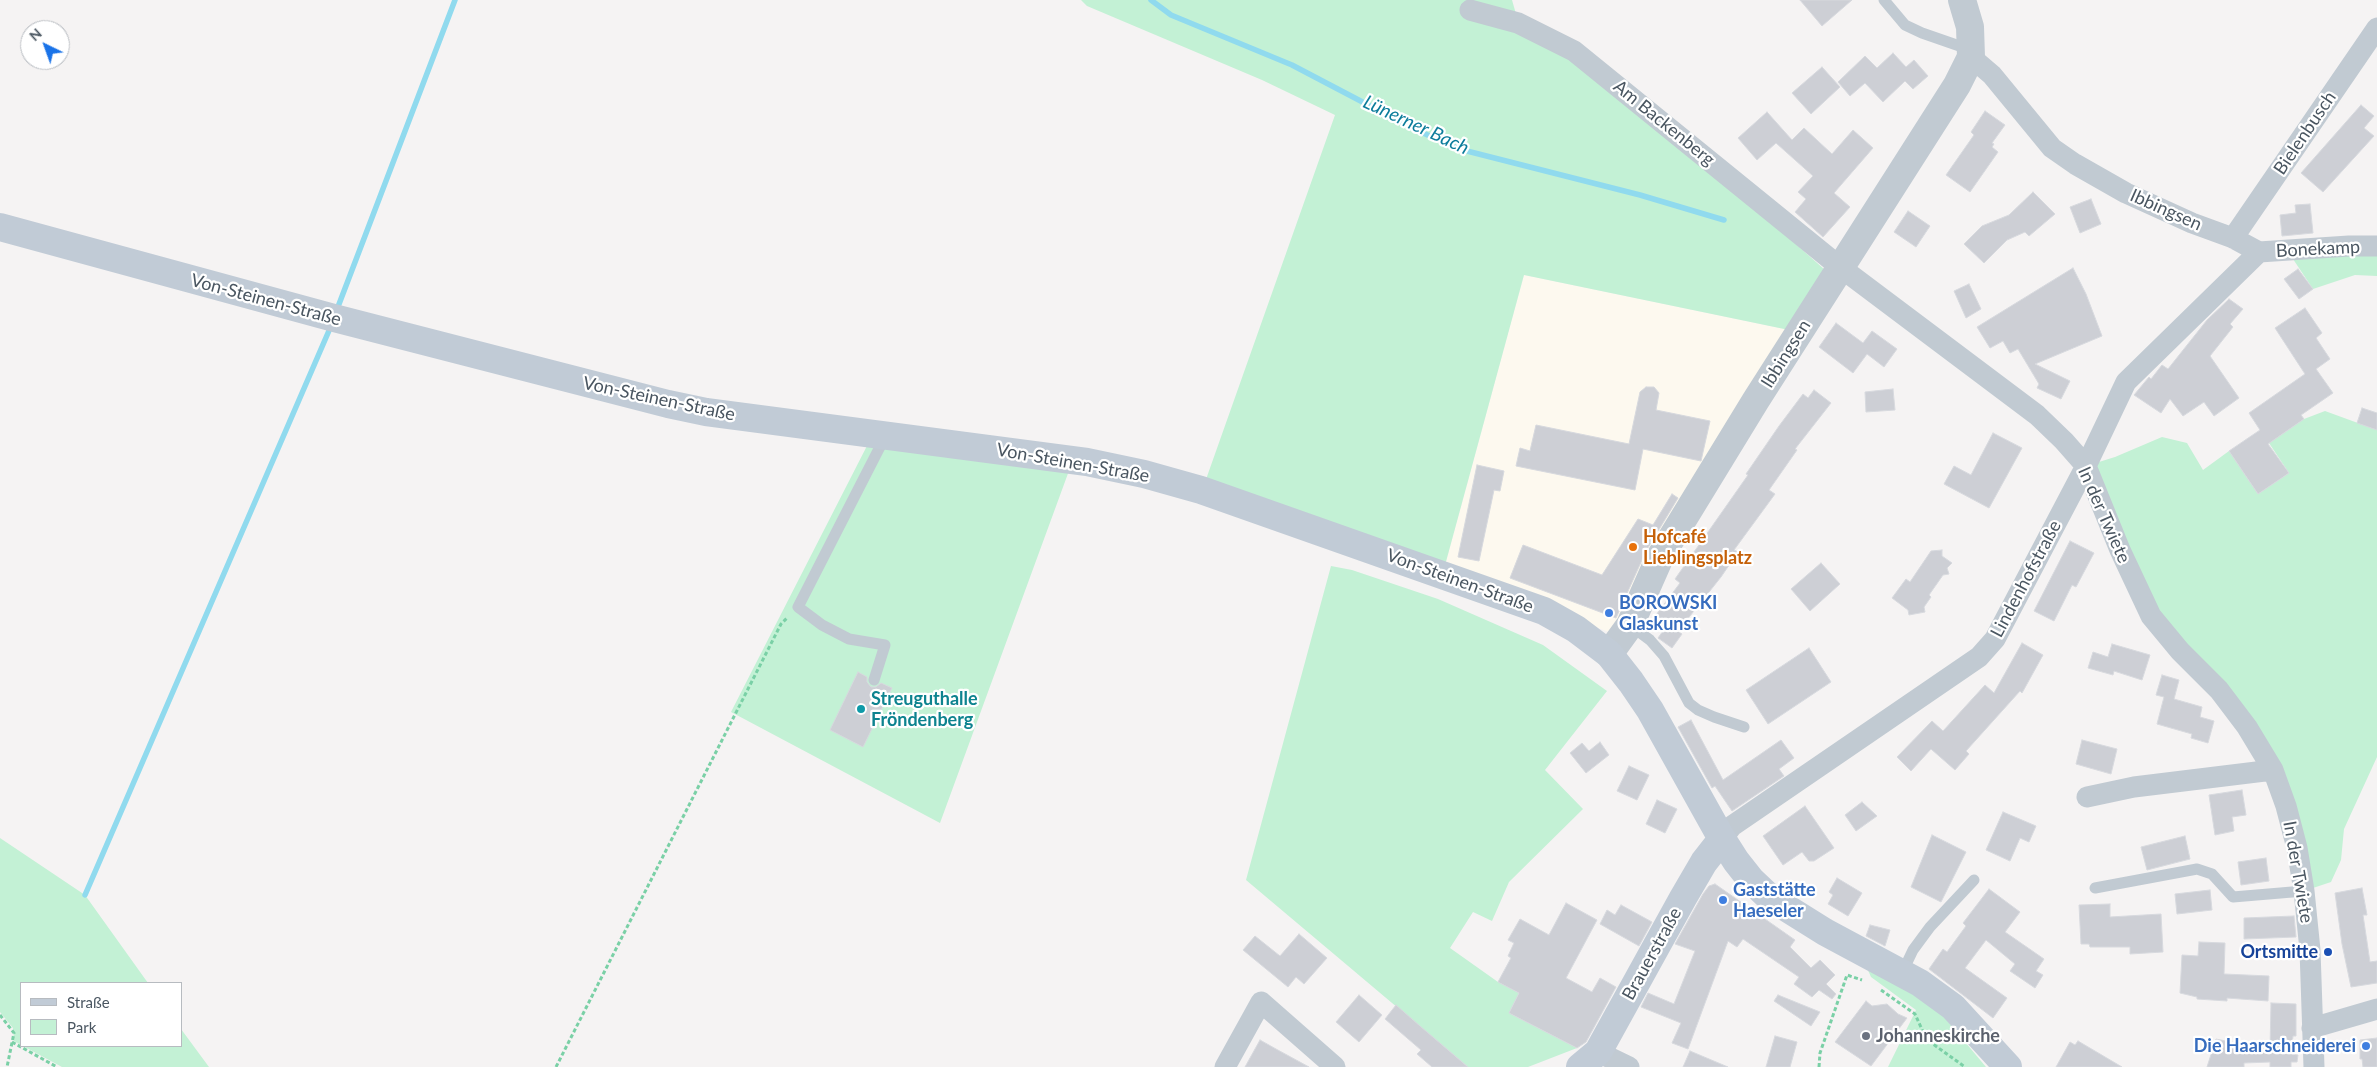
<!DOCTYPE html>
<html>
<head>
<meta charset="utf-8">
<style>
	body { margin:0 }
	#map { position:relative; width:2377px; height:1067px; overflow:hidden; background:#f5f3f3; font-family:Lato,sans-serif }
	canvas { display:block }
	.legend { position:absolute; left:20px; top:982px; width:162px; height:65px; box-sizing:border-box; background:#fff; border:1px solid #b7bbc0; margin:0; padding:6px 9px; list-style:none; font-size:15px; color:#4a5661 }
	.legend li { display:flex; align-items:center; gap:10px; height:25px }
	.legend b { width:25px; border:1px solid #b7bbc0 }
	.north { position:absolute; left:20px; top:20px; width:50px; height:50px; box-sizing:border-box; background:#fff; border:1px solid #b7bbc0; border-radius:50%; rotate:318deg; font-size:14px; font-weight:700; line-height:20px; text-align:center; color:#4a5661 }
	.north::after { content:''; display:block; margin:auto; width:18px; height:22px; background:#1a73e8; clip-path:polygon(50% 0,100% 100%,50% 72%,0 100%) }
</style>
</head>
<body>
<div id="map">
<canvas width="2377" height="1067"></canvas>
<ul class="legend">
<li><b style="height:6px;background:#c1cbd6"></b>Straße</li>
<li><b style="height:14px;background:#c3f1d5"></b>Park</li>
</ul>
<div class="north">N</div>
</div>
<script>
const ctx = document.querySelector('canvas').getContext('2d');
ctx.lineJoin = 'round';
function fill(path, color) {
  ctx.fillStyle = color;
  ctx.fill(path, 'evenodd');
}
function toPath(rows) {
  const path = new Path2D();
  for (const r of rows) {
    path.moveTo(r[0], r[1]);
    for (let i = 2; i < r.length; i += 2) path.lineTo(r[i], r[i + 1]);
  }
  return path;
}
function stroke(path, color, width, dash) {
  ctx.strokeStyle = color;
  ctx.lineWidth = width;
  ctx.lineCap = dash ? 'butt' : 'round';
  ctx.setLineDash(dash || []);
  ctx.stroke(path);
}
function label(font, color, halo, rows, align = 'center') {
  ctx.font = font + ' Lato,sans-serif';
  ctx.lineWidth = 4.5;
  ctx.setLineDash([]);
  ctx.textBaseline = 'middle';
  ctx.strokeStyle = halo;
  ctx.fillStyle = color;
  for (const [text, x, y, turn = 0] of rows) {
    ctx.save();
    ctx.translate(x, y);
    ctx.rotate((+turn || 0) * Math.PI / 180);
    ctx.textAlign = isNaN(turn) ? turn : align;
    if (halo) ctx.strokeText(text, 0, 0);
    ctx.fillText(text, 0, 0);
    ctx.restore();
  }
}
fill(toPath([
	[1524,275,1789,330,1614,634,1444,569]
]), '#fdf9ef');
fill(toPath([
	[1081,0,1512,0,1518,21,1572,54,1653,117,1825,270,1789,330,1524,275,1444,569,1204,485,1335,115,1262,80,1087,6],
	[2377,246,2377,276,2355,275,2313,289,2287,250],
	[2325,411,2377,430,2377,757,2344,829,2341,860,2331,882,2304,891,2273,770,2180,651,2086,466,2115,457,2162,437,2187,443,2203,470,2229,451,2258,494,2289,473,2269,443,2304,419],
	[871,438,1070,468,940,823,731,712],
	[1331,566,1352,570,1438,599,1543,645,1607,691,1545,770,1583,809,1509,882,1492,921,1473,912,1450,948,1498,982,1519,993,1509,1013,1577,1048,1528,1067,1468,1067,1246,880],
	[0,838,85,895,148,983,21,983,21,1045,14,1041,13,1028,0,1012],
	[1867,968,1888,973,1940,1012,1986,1067,1888,1067,1916,1010,1871,977],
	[181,1029,209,1067,62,1067,23,1046,181,1046]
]), '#c3f1d5');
stroke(toPath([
	[1151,0,1171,15,1292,65,1414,129,1459,149,1640,195,1724,220],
	[336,312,455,0],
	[85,895,331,326]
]), '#90daee', 5.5);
const building = toPath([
	[1800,0,1852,0,1822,26,1800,0],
	[1893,53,1906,67,1914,60,1928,76,1913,89,1905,81,1883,102,1865,83,1850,96,1838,82,1865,56,1877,68,1893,53],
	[1822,67,1840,87,1811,114,1792,93,1822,67],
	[2361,105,2374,116,2364,128,2374,136,2323,192,2301,173,2361,105],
	[1985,111,2005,125,1992,143,1994,144,1992,147,1998,152,1970,192,1946,175,1974,135,1971,132,1985,111],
	[1767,112,1792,140,1804,128,1832,154,1853,130,1873,148,1834,193,1850,207,1823,237,1795,212,1806,199,1798,192,1813,176,1776,143,1757,160,1738,138,1767,112],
	[2033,192,2055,214,2029,236,2025,232,2007,240,1984,263,1964,244,1982,226,2009,215,2033,192],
	[2091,199,2101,224,2080,233,2070,207,2091,199],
	[2310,204,2313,233,2282,236,2280,215,2296,213,2295,205,2310,204],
	[1908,211,1930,226,1916,247,1894,232,1908,211],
	[2073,268,2086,294,2102,336,2035,364,2070,381,2061,399,2037,388,2039,384,2018,349,2010,353,2003,341,1990,348,1977,327,2073,268],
	[2298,269,2313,289,2299,299,2284,279,2298,269],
	[1969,284,1981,309,1966,318,1954,291,1969,284],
	[2229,299,2243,309,2230,324,2233,327,2210,356,2239,398,2214,416,2204,402,2183,416,2170,399,2161,413,2134,395,2149,377,2151,379,2162,365,2168,369,2207,320,2229,299],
	[2305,308,2322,333,2316,338,2330,359,2316,369,2333,393,2301,415,2304,419,2268,444,2289,473,2258,494,2229,451,2260,430,2249,413,2305,374,2275,328,2305,308],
	[1836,323,1863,343,1872,331,1897,349,1884,367,1867,354,1853,373,1819,347,1836,323],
	[1646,387,1654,387,1659,393,1656,410,1710,421,1701,461,1643,449,1635,490,1516,466,1520,448,1530,451,1536,425,1629,444,1640,392,1646,387],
	[1893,389,1895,410,1866,412,1865,392,1893,389],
	[1814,390,1831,403,1795,449,1797,450,1769,490,1775,494,1734,550,1738,552,1721,577,1678,631,1682,634,1672,648,1658,638,1668,624,1656,615,1680,583,1675,579,1748,475,1746,474,1779,426,1803,394,1808,398,1814,390],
	[2362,408,2377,413,2377,430,2357,423,2362,408],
	[1993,433,2022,448,1989,508,1944,484,1954,466,1971,475,1993,433],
	[1477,465,1504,471,1500,491,1494,490,1479,561,1458,557,1477,465],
	[1672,494,1678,498,1646,551,1616,618,1510,578,1523,545,1602,575,1638,519,1653,525,1672,494],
	[2070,541,2094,553,2076,587,2072,585,2054,621,2034,611,2070,541],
	[1942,550,1942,556,1952,563,1947,568,1949,574,1943,575,1929,595,1931,597,1924,607,1925,612,1909,615,1908,610,1892,598,1906,579,1910,582,1931,551,1942,550],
	[1821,563,1840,584,1810,611,1791,589,1821,563],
	[2022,643,2043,655,2022,693,2020,691,1966,751,1969,754,1955,770,1931,749,1911,771,1897,757,1932,721,1943,731,1985,685,1994,693,2022,643],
	[2112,644,2150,655,2142,680,2114,671,2113,675,2088,668,2093,652,2108,657,2112,644],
	[1809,648,1831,682,1768,724,1746,690,1809,648],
	[858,672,867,677,867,682,871,687,876,687,881,683,892,688,863,747,830,730,858,672],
	[2162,675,2179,680,2174,699,2202,707,2200,717,2214,721,2208,743,2191,738,2192,734,2157,724,2164,697,2156,695,2162,675],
	[1691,720,1723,780,1781,740,1794,758,1779,769,1784,776,1732,811,1715,786,1712,788,1678,727,1691,720],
	[2082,740,2117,749,2111,774,2076,764,2082,740],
	[1600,742,1609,755,1586,773,1570,753,1582,743,1589,751,1600,742],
	[1629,766,1649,775,1637,800,1617,791,1629,766],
	[2242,790,2246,815,2232,817,2234,831,2215,835,2209,795,2242,790],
	[1657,800,1677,809,1665,833,1646,824,1657,800],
	[1862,802,1877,816,1856,831,1845,815,1862,802],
	[1805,806,1834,848,1814,861,1809,861,1802,852,1783,865,1763,836,1805,806],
	[2003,812,2036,826,2029,842,2020,838,2010,861,1986,850,2003,812],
	[1932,835,1966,852,1941,902,1911,887,1932,835],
	[2185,836,2190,859,2147,870,2141,847,2185,836],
	[2266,858,2269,881,2241,885,2238,862,2266,858],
	[1837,878,1862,893,1848,916,1828,904,1833,895,1829,892,1837,878],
	[1715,884,1795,940,1790,947,1811,968,1820,960,1835,975,1826,984,1836,994,1832,999,1819,990,1812,997,1794,984,1799,977,1743,939,1737,947,1728,941,1688,1049,1672,1043,1681,1023,1641,1007,1648,993,1674,1004,1695,951,1675,944,1703,894,1709,886,1715,884],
	[2362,888,2367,915,2363,915,2370,962,2377,961,2377,983,2351,987,2342,944,2335,893,2362,888],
	[1989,889,2020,912,2005,932,2044,959,2036,971,2043,975,2035,988,2010,971,2015,964,1986,940,1965,968,2007,998,1993,1018,1929,969,1943,949,1947,952,1966,926,1963,923,1989,889],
	[2210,890,2212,910,2177,914,2175,894,2210,890],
	[1566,903,1597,920,1566,978,1592,992,1600,978,1616,987,1586,1042,1577,1048,1509,1013,1519,993,1498,982,1511,958,1508,956,1514,943,1508,940,1520,919,1549,935,1566,903],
	[2110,904,2110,917,2161,914,2163,952,2130,954,2130,947,2090,947,2089,944,2081,944,2079,905,2110,904],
	[1621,905,1652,922,1639,946,1600,924,1607,910,1615,915,1621,905],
	[2294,916,2296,937,2244,939,2244,918,2294,916],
	[1870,925,1890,930,1885,946,1866,936,1870,925],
	[1299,934,1327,958,1304,984,1296,977,1288,987,1243,950,1255,936,1280,956,1299,934],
	[2199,942,2225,943,2224,974,2269,976,2268,1001,2227,998,2227,1001,2197,999,2197,997,2180,993,2182,955,2198,956,2199,942],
	[1359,995,1382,1015,1359,1042,1336,1022,1359,995],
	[1778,995,1820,1012,1811,1026,1774,1001,1778,995],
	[1866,1001,1872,1006,1887,1004,1898,1014,1907,1018,1871,1066,1835,1042,1866,1001],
	[2271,1003,2296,1004,2296,1036,2293,1036,2291,1054,2298,1055,2297,1062,2291,1062,2291,1067,2270,1067,2270,1062,2244,1063,2244,1067,2207,1067,2216,1039,2270,1050,2271,1003],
	[1396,1005,1420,1026,1468,1067,1432,1067,1417,1054,1421,1050,1385,1019,1396,1005],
	[1775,1036,1797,1042,1790,1067,1766,1067,1775,1036],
	[2377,1038,2377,1067,2363,1067,2362,1059,2360,1059,2360,1040,2377,1038],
	[1260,1040,1276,1049,1309,1067,1245,1067,1260,1040],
	[2078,1041,2122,1067,2056,1067,2070,1042,2075,1045,2078,1041],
	[1690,1051,1728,1067,1683,1067,1690,1051]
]);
fill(building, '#cdcfd5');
stroke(building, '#d7d9de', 1);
stroke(toPath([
	[1881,990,1915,1014,1924,1034,1933,1044,1965,1067],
	[0,1015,14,1033,7,1067],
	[12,1042,57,1067],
	[556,1067,781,624,788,617],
	[1819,1067,1820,1053,1847,975,1862,980]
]), '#7ad0a6', 3, [4, 2.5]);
stroke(toPath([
	[1884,0,1905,25,1922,33,1971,50],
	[1630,625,1650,640,1664,656,1689,703,1698,710,1714,717,1744,727],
	[874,680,885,645,849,639,822,625,798,607,885,437],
	[2095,888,2197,869,2212,874,2233,897,2304,891],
	[1902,973,1913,950,1930,927,1974,880]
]), '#c1cad2', 11);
stroke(toPath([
	[1470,10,1518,23,1574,51,1840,267,2037,415,2064,441,2086,466,2120,550,2151,616,2180,651,2219,690,2247,727,2273,770,2286,806,2297,848,2304,891,2310,950,2314,1067],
	[1971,57,1992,75,2052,148,2075,164,2126,193,2192,223,2233,238,2259,252],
	[2233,238,2377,28],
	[2259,252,2349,246,2377,246],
	[2087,797,2134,787,2273,770],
	[1722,839,1732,826,1979,657,1995,639,2086,466,2126,382,2259,252],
	[2312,1028,2377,1009],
	[1598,1052,1629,1067],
	[1225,1067,1261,1002,1335,1067]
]), '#c1cad2', 21);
stroke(toPath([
	[1609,654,1630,625,1660,557,1756,400,1957,85,1971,57,1970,27,1962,0]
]), '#c1cad2', 28);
stroke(toPath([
	[0,227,334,318,668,404,706,412,1087,462,1144,474,1201,490,1544,611,1576,629,1609,654,1631,682,1650,710,1722,839,1736,861,1751,880,1769,897,1825,932,1920,983,1953,1007,2008,1067],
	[1580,1067,1598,1052,1683,898,1704,862,1722,839]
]), '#c1cbd6', 28);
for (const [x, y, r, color] of [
	[1633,547,5,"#e8710a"],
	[1609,613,5,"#3f7fe0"],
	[861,709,5,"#0f9aa8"],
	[1723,900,5,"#3f7fe0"],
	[2328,952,5,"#1a4fb4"],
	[1866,1036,5,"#6b7280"],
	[2366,1046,5,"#3f7fe0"]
]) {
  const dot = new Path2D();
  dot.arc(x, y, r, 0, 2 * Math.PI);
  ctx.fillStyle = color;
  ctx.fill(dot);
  stroke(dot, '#fff', 2);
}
label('18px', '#4a5661', '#fff', [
	["Am Backenberg",1664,123,39],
	["Bielenbusch",2305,133,-56],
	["Ibbingsen",2166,210,24],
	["Bonekamp",2318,249,-3],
	["Von-Steinen-Straße",266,300,15],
	["Ibbingsen",1786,354,-58],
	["Von-Steinen-Straße",659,399,12],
	["Von-Steinen-Straße",1073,463,10],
	["In der Twiete",2104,515,66],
	["Lindenhofstraße",2026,579,-62],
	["Von-Steinen-Straße",1460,581,20],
	["In der Twiete",2298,872,80],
	["Brauerstraße",1652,954,-61]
]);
label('bold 18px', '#c56008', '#fff', [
	["Hofcafé",1643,537],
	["Lieblingsplatz",1643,558]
], 'left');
label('bold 18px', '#366cbe', '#fff', [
	["BOROWSKI",1619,603],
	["Glaskunst",1619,624],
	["Gaststätte",1733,890],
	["Haeseler",1733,911],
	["Die Haarschneiderei",2356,1046,"right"]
], 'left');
label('bold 18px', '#0d838f', '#fff', [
	["Streuguthalle",871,699],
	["Fröndenberg",871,720]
], 'left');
label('bold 18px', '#164399', '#fff', [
	["Ortsmitte",2318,952]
], 'right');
label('bold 18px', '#5b616d', '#fff', [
	["Johanneskirche",1876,1036]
], 'left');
label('italic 19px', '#0c7c9b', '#fff', [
	["Lünerner Bach",1416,125,25]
]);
</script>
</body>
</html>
